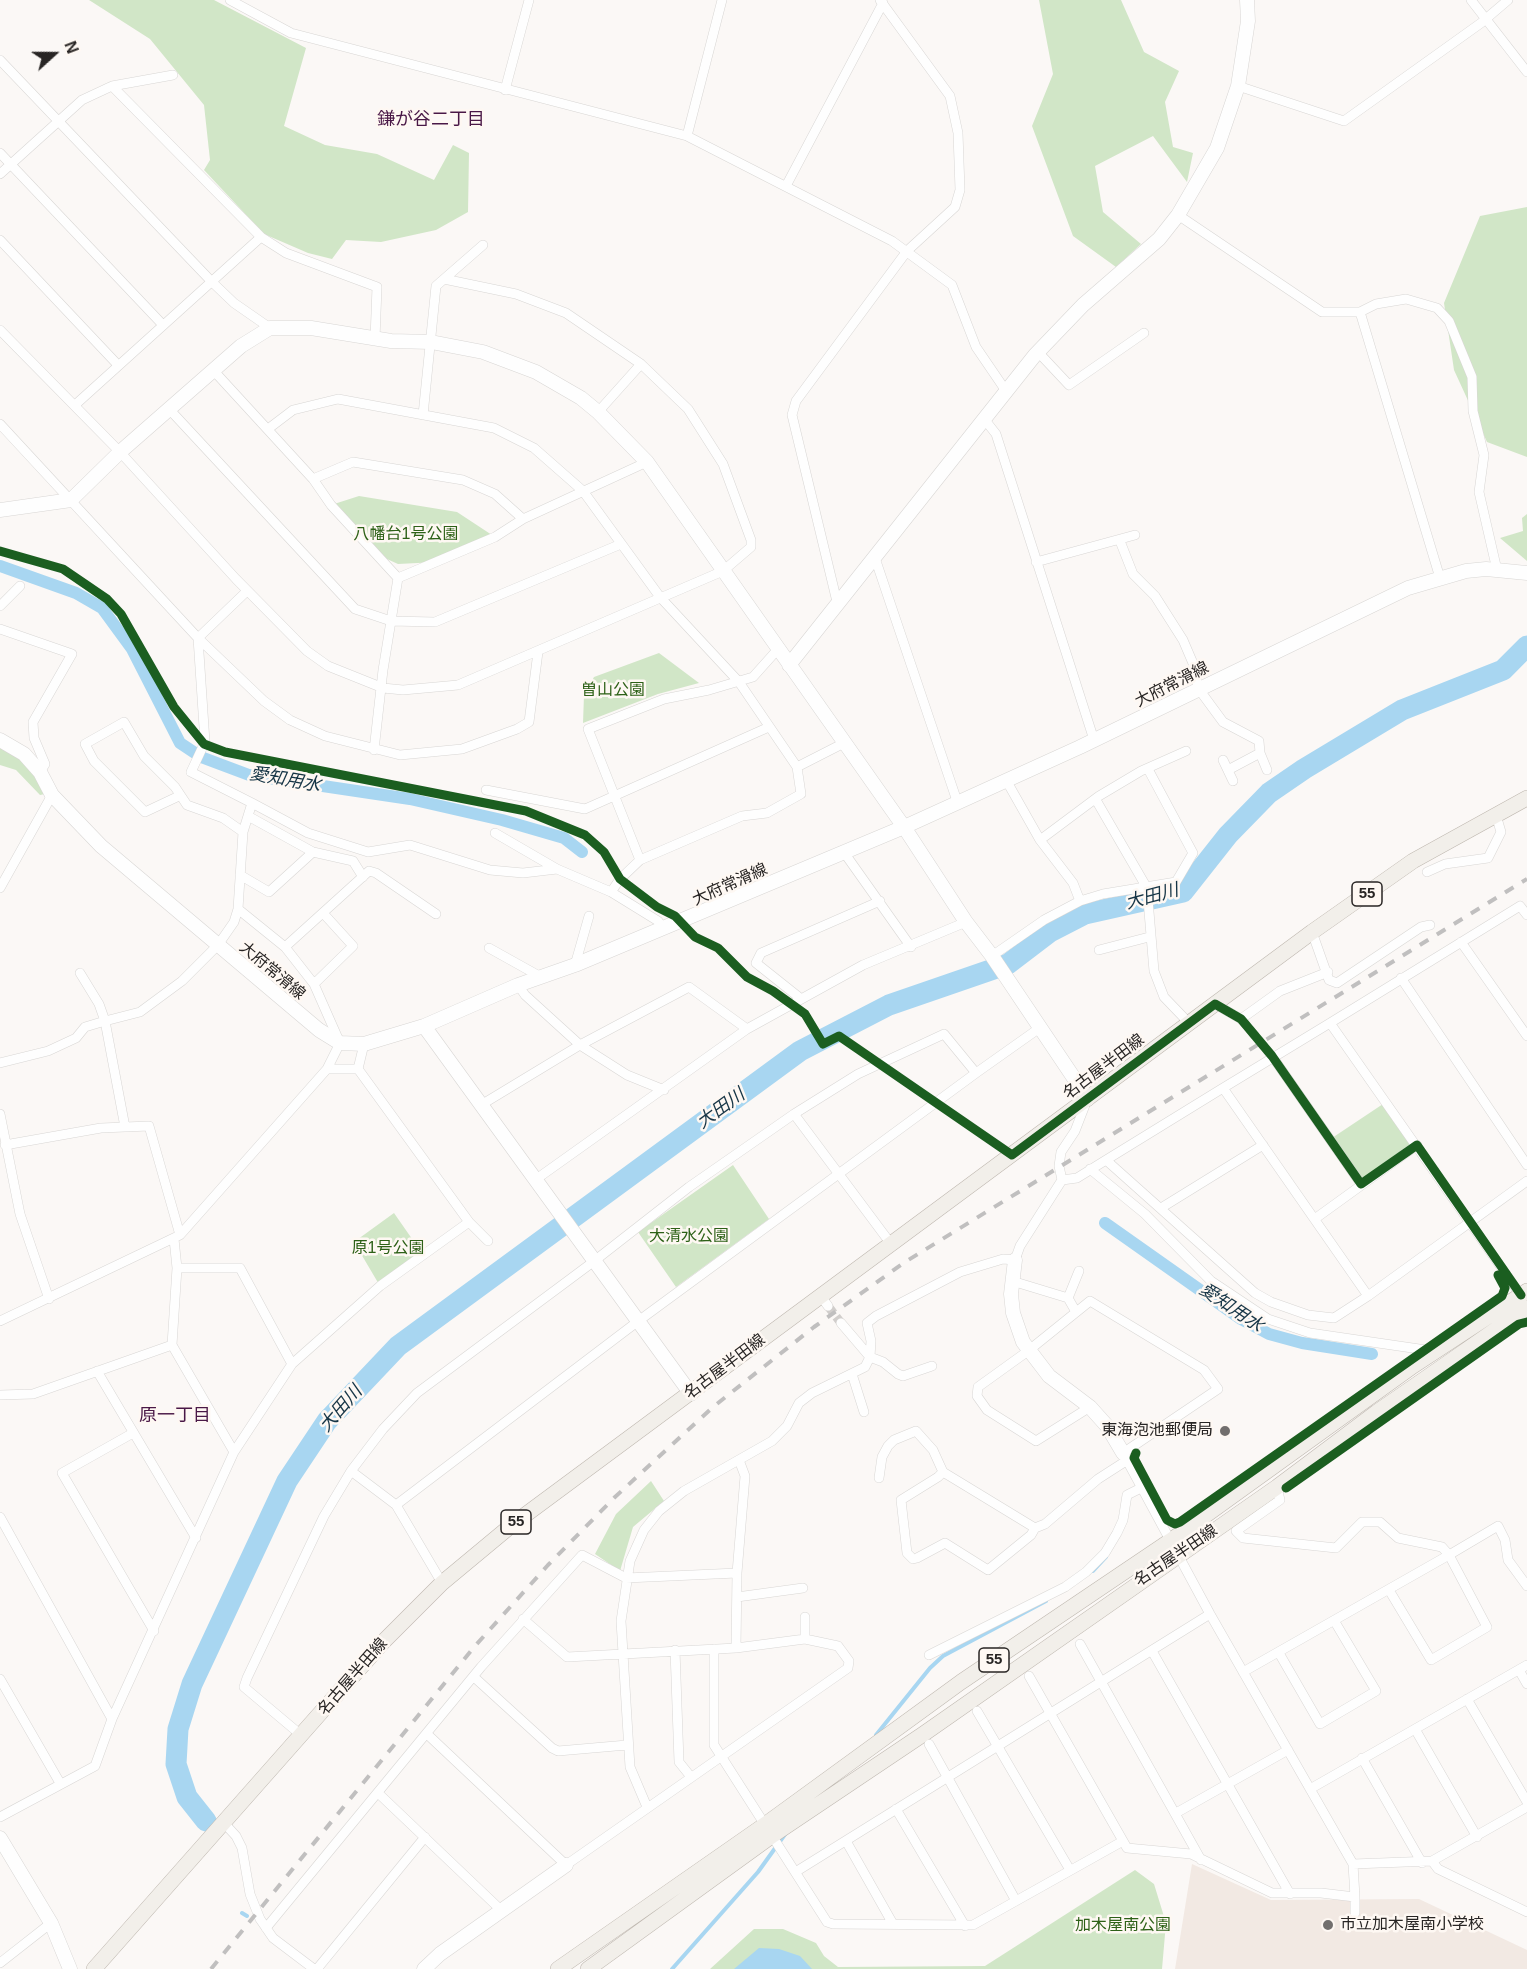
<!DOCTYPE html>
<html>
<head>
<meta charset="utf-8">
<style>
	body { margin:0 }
	#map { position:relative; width:1527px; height:1969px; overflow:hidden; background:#fbf8f6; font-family:Arial,sans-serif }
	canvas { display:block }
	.north { position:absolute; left:24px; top:24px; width:60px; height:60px; -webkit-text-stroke:4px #fef8f3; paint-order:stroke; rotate:69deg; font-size:16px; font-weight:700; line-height:24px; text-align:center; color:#282524 }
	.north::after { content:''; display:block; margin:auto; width:21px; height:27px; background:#282524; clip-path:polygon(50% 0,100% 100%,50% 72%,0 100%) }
</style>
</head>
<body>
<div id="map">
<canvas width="1527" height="1969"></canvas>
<div class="north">N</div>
</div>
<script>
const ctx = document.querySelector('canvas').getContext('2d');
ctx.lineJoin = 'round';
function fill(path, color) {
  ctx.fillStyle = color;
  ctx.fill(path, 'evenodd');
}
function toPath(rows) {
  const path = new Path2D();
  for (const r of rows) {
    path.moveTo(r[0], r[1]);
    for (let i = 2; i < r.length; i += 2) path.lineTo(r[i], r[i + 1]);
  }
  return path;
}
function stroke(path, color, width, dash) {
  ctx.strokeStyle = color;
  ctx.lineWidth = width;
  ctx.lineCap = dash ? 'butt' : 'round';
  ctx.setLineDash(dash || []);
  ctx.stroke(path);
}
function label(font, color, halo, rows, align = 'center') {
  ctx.font = font + ' Arial,"Noto Sans JP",sans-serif';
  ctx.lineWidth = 5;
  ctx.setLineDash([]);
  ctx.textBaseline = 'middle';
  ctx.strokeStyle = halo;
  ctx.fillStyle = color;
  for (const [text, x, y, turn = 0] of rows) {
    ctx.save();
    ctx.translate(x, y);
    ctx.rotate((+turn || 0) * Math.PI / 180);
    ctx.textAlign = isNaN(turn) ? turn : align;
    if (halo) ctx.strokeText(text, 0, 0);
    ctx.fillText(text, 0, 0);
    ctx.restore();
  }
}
fill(toPath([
	[1192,1864,1271,1900,1419,1899,1527,1950,1527,1969,1175,1969]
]), '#f2e9e3');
fill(toPath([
	[89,0,214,0,306,48,284,126,325,145,377,154,434,180,453,145,469,153,468,212,436,230,381,242,346,240,332,259,308,253,264,234,204,170,210,160,204,105,150,39],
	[1039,0,1121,0,1144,52,1179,71,1165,102,1173,147,1193,153,1187,182,1153,136,1095,166,1103,212,1141,244,1116,267,1073,236,1032,126,1053,74],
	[1527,207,1527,457,1487,442,1454,370,1444,303,1480,216],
	[359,496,457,512,495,537,437,562,398,564,378,555,331,505],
	[1527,514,1527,561,1500,538,1523,531,1522,518],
	[659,653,699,683,658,694,583,723,584,695,594,677],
	[0,745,22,757,40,776,45,794,40,795,16,770,0,765],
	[1386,1102,1417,1145,1361,1184,1332,1138],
	[733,1165,769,1219,676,1287,638,1232],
	[394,1213,424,1256,380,1286,354,1242],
	[651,1481,664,1501,633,1527,620,1571,595,1554,616,1514],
	[1135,1870,1154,1884,1166,1923,1162,1969,710,1969,754,1929,783,1929,816,1943,824,1956,838,1967,985,1966]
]), '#d1e6c7');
fill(toPath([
	[759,1948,779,1949,800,1956,812,1969,734,1969]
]), '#a8d6f1');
stroke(toPath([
	[1093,1571,1106,1557],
	[876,1735,930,1668,943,1656,1046,1601],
	[206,1821,209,1824],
	[242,1913,247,1916],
	[672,1969,758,1872,786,1833]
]), '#a8d6f1', 4);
stroke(toPath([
	[0,566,76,593,102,608,132,649,180,743,201,757,249,775,410,799,502,820,564,838,582,852],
	[1105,1223,1241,1319,1269,1334,1302,1343,1372,1354]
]), '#a8d6f1', 12);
stroke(toPath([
	[206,1821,187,1797,176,1764,178,1729,192,1684,287,1481,327,1421,398,1346,800,1051,889,1005,1008,964,1050,932,1085,914,1183,892,1228,835,1269,793,1304,769,1402,710,1503,670,1527,646]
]), '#a8d6f1', 21);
stroke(toPath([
	[1241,1019,1272,1056],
	[828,1306,841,1323]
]), '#d1cecc', 9, [9, 4.5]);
const street = toPath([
	[230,0,291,33,687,136,892,241,952,285,976,347,1006,391],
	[1471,0,1527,72],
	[0,60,212,282,234,303,270,328],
	[112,86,173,75],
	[1238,86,1344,121,1481,23,1508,0],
	[505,90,529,0],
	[687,136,722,0],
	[0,153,162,324],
	[0,174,82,100,112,86,261,237,286,253,377,287,375,339],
	[786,186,883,3],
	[1178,215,1322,312,1360,312,1440,578],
	[0,240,117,364],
	[1360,312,1376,304,1406,299,1437,308,1449,321,1472,377,1473,411,1484,455,1479,492,1497,570],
	[0,330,120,452,236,579,307,651,328,666,383,688,403,690,458,685,723,571,751,547,751,540,723,464,688,409,641,364,566,313,516,294,444,279],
	[1038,352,1069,385,1144,333],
	[213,370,313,479,331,505,398,578,383,670,374,750],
	[75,405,261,237],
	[170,410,355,609,391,621,435,622,621,544],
	[598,412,641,364],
	[423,415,436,286,483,245],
	[985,420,996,434,1094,740],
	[0,424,198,638,264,701,290,720,325,736,400,755,462,749,517,729,529,722,538,652],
	[268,429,293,410,338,399,494,428,534,448,583,491,660,597,739,682,797,767,801,794,767,813,742,816,640,860,620,879,611,892,658,921,663,929],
	[313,479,353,462,463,480,495,494,523,519],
	[1120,541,1133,574,1155,596,1183,640,1195,668,1198,688,1223,722,1259,741,1260,753,1267,770],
	[875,558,957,801],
	[1036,562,1135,535],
	[398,578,495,537,523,519,647,462],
	[247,591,198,638,205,742,191,772,252,803],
	[0,606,20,586],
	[838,606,792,415,796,401,907,251,955,207,960,190,958,133,950,96,880,0],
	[0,629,72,654,33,722,34,738,45,764,40,772],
	[1223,760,1233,781],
	[797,767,844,743],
	[1148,769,1193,853,1176,882,1103,894,1080,901,1073,883,1040,840,1099,796,1141,771,1186,751],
	[1228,770,1260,753],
	[1006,780,1040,840],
	[486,790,585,809,769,727],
	[179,796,145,812,94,761,85,744,124,722,144,756,175,787,187,805,223,818,243,832],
	[1096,800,1147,888,1154,971,1164,997,1188,1022],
	[248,816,313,852,353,861,363,877],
	[495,833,557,869],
	[843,851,911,947],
	[640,860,588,729,664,699,709,690,753,677,778,649],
	[1427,872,1445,864,1488,858,1501,832,1496,815],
	[240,875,269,892,313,852],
	[0,888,52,795],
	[1312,932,1329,980,1337,983,1421,927,1430,925],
	[1461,942,1527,1036],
	[285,947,369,871,376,873,436,914],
	[489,948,541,977],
	[1099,950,1149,937],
	[992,956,1044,920,1080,901],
	[575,965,589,916],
	[80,973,99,1004,105,1021,140,1012,182,981,218,945,234,922,238,909,243,832,252,803,308,833,368,852,410,845,490,870,523,873,557,869,611,892],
	[1401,978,1527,1165],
	[314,984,353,946,323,913],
	[518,985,525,995,580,1045,627,1075,664,1090],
	[800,998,756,963,761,953,880,901],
	[1215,1004,1241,1019,1280,991,1328,972],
	[1272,1056,1361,1184],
	[0,1063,48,1051,76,1038,85,1027,105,1021,125,1127],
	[327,1069,358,1069],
	[1223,1088,1330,1023],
	[481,1105,580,1045,689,987,747,1029],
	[0,1114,20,1214,49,1299],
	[794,1114,891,1244],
	[5,1145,101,1128,149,1126,180,1235],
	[1090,1169,1145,1214,1211,1281,1268,1319,1310,1333,1426,1350,1431,1354],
	[535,1180,747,1029,863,965,966,922],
	[1062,1180,1077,1178,1106,1160],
	[1161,1208,1263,1145],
	[1316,1218,1417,1145],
	[469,1222,488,1241],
	[174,1239,177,1268,172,1345,234,1452],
	[177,1268,240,1268,292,1364],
	[1012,1281,1068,1298,1076,1312],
	[820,1295,828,1306],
	[1368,1296,1223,1088,1106,1160,1255,1293,1271,1302,1308,1315,1334,1318,1368,1296,1527,1181],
	[1522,1297,1330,1023,1520,906,1527,915],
	[1068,1298,1079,1271],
	[0,1321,180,1235,327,1069,340,1043,314,984,285,947,238,909],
	[841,1323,870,1357,883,1362,898,1374,903,1376,932,1366],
	[97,1371,196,1538],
	[852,1374,864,1412],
	[0,1395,33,1394,172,1345],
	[133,1433,62,1473,154,1631],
	[351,1471,396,1505,442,1583],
	[943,1472,1035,1528],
	[879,1478,882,1457,888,1446,894,1440,916,1431,933,1450,943,1472,938,1477,901,1500,907,1553,913,1559,917,1558,945,1543,988,1570,1031,1535,1035,1528,1045,1524,1098,1479,1126,1461],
	[1277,1487,1280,1500,1236,1531,1243,1538,1336,1548,1362,1522,1380,1522,1398,1538,1442,1547,1449,1555,1498,1526,1505,1540,1508,1560,1527,1586],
	[396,1505,637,1322,976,1073],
	[0,1517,112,1719],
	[737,1573,745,1476,739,1460],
	[737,1597,803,1588],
	[805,1617,805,1639],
	[1080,1644,1201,1860],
	[714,1649,714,1745,827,1922,833,1924,973,1925,1123,1841],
	[675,1650,679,1762,691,1777],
	[1152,1651,1290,1894],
	[1279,1653,1320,1724,1376,1691,1335,1622],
	[929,1655,1065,1587,1086,1572,1105,1553,1117,1533,1123,1520,1127,1495,1141,1488],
	[1519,1670,1527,1684],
	[1243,1672,1449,1555,1487,1627,1431,1660,1389,1590],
	[1029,1676,1127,1848,1191,1854,1272,1893,1321,1893,1355,1897,1353,1864,1210,1614,1123,1453,1218,1389,1204,1370,1090,1301,1028,1351,978,1387,977,1396,987,1410,1036,1441,1090,1407],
	[474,1677,552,1748,558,1751,627,1745],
	[0,1679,60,1783],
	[1467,1699,1527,1802],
	[977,1711,1070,1870],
	[1415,1729,1477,1837],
	[427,1734,566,1865,848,1668,849,1661,838,1646,805,1639,736,1648,567,1657,523,1619],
	[301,1735,244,1687,247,1678,324,1516,351,1471,383,1429,417,1393,593,1262,689,1187,794,1114,858,1074,944,1034,976,1073,1041,1027],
	[929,1744,1016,1901],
	[1362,1758,1422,1863],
	[1310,1789,1527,1665],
	[378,1793,502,1911],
	[647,1807,630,1767,621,1621,630,1561,644,1530,659,1511,684,1491,772,1441,787,1426,799,1403,812,1393,865,1367,870,1357,871,1341,867,1323,876,1316,960,1272,1003,1259,1015,1260,1020,1246,1062,1180,1059,1166,1061,1152,1075,1131,1087,1100],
	[896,1809,965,1926],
	[1176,1813,1288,1750],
	[0,1817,95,1766,112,1719,234,1452,292,1364,380,1286,469,1222,358,1069,364,1044],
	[224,1823,236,1836,242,1848,250,1894,260,1919,273,1938,314,1969],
	[846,1841,893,1924],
	[1432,1861,1527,1807],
	[1353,1864,1432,1861,1438,1869,1527,1912],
	[797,1871,1210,1614],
	[1355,1913,1355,1897],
	[266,1928,481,1667,582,1555,626,1578,737,1573,736,1648],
	[0,1963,51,1923],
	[317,1969,425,1837]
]);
const secondary = toPath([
	[0,510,71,500,120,452,241,346,270,328,311,328,391,341,431,342,483,352,536,372,581,398,598,412,647,462,904,827,966,922,992,956,1088,1099],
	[789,665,1035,355,1083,305,1159,239,1178,215,1217,148,1238,86,1248,21,1247,0],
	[0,740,24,754,40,772,52,795,101,846,319,1030,340,1043,364,1044,424,1026,518,985,575,965,904,827,1080,747,1408,588,1466,571,1486,569,1527,573],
	[424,1026,691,1394],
	[1015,1260,1011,1294,1013,1313,1023,1342,1049,1376,1090,1407,1107,1426,1123,1453],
	[0,1838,51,1923,70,1969],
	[424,1969,440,1954,566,1865]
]);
const primary = toPath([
	[94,1969,384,1641,442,1583,513,1524,1312,932,1413,861,1527,798],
	[558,1969,766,1824,961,1682,1170,1541,1413,1366,1527,1291],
	[588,1969,773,1835,922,1735,1277,1487,1377,1412,1527,1308]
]);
stroke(street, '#d8d6d4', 10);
stroke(secondary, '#d8d6d4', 15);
stroke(primary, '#beb7af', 16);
stroke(street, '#fefefe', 9);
stroke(secondary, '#fefefe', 14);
stroke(primary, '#f2efea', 15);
stroke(toPath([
	[211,1969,475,1646,548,1565,615,1497,713,1407,814,1327,905,1262,1527,879]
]), '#c0bfbf', 4, [10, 10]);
stroke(toPath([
	[0,551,63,569,107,599,121,614,174,707,204,744,225,752,526,811,585,835,604,852,620,879,657,907,675,916,695,937,718,948,747,977,773,991,805,1014,823,1044,839,1036,1012,1155,1215,1004,1241,1019,1272,1056,1361,1184,1417,1145,1521,1295],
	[1136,1453,1134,1458,1167,1520,1175,1524,1180,1522,1502,1296,1505,1288,1498,1275],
	[1286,1488,1519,1324,1527,1322]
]), '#1b5e20', 9);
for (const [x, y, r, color] of [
	[1225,1431,6,"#726f6e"],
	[1328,1925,6,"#726f6e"]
]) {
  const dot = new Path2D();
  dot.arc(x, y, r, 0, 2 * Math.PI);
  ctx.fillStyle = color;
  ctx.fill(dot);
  stroke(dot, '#fef8f3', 2);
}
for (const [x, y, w] of [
	[1367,894,30],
	[516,1522,30],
	[994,1660,30]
]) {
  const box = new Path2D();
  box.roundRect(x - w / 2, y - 12, w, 24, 4.5);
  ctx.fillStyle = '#fef8f3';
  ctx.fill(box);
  stroke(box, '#282524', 1.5);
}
label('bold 15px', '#282524', null, [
	["55",1367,894],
	["55",516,1522],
	["55",994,1660]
]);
label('16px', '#2d6117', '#fef8f3', [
	["八幡台1号公園",406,535],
	["曽山公園",613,691],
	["大清水公園",689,1237],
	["原1号公園",388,1249],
	["加木屋南公園",1123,1926]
]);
label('16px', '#282524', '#fef8f3', [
	["大府常滑線",1172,685,-27],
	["大府常滑線",730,885,-24],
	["大府常滑線",272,971,40],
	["名古屋半田線",1104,1067,-37],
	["名古屋半田線",725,1367,-37],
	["名古屋半田線",1176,1556,-34],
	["名古屋半田線",353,1677,-49]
]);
label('16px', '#282524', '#fef8f3', [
	["東海泡池郵便局",1213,1431],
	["市立加木屋南小学校",1340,1925,"left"]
], 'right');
label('18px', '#491847', '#fef8f3', [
	["鎌が谷二丁目",431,120],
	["原一丁目",175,1416]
]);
label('italic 18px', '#163546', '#fef8f3', [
	["愛知用水",285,780,10],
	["大田川",1152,897,-15],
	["大田川",721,1109,-36],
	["愛知用水",1231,1308,34],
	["大田川",341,1409,-49]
]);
</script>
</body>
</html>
